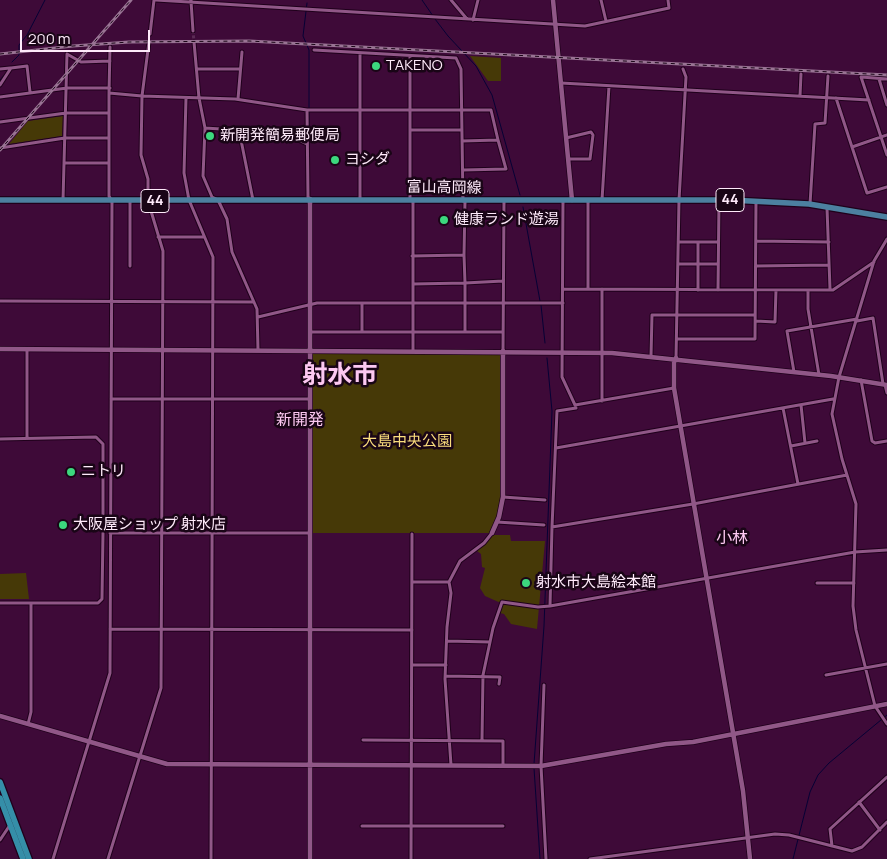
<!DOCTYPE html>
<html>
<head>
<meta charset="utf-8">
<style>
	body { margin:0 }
	#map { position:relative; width:887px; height:859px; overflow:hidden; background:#3e0a38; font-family:Manrope,sans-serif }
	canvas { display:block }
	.scale { position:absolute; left:20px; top:30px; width:130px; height:22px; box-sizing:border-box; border:2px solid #feeafa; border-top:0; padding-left:6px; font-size:15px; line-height:18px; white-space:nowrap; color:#feeafa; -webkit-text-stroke:4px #190516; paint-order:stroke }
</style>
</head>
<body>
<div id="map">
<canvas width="887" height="859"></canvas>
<div class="scale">200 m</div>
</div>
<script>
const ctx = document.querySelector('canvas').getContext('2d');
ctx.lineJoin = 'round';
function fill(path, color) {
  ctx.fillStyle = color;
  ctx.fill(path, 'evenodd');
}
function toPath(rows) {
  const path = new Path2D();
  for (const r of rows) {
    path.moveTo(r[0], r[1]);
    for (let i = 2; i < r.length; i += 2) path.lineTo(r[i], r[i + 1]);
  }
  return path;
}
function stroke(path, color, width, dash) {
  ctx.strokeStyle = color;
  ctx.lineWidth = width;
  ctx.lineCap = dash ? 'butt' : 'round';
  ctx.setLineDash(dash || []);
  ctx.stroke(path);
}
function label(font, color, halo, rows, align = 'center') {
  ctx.font = font + ' Manrope,"Noto Sans JP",sans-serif';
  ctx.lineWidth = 5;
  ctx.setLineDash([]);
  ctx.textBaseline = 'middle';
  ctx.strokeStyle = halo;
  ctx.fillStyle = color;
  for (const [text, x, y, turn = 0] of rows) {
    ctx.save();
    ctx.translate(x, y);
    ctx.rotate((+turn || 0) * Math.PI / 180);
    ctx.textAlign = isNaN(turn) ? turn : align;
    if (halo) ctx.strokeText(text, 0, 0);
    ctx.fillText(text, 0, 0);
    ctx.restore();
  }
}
fill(toPath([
	[470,56,501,58,501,81,488,81],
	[63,116,62,136,9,144,28,121],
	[311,350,503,351,502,506,492,533,311,533],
	[493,535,510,535,511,541,545,541,537,629,511,624,504,614,500,613,503,604,485,596,480,588,485,568,482,567,481,554,477,551],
	[26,573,29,599,0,599,0,574]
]), '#463907');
stroke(toPath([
	[422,0,433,16],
	[307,3,303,36,309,50,309,156],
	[435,19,448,36,476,66,492,95,520,195],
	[12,62,19,55,19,45,27,35,45,0],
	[0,80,6,73],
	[523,207,540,301],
	[541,305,545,343],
	[534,764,544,626,552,411,547,358],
	[534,768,540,859],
	[793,859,810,792,818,775,829,763,887,715]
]), '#060235', 1);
stroke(toPath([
	[193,31,194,42]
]), '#5b2c55', 3, [3, 1.5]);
const minor = toPath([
	[156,0,585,26,669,8,668,0],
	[451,0,467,19],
	[601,0,606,21],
	[191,1,193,31],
	[473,20,478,0],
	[150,34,154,0],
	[194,42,199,98,205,128,203,176,212,197,218,200,227,219,232,252,257,309,258,350],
	[110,47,109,93,142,96,149,42],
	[314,50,456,58,461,69,463,201],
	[0,69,10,68],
	[198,69,240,69],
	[879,79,887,105],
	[887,79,861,77,887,155],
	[561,83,869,100],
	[0,85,11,68,27,66,30,92],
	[800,96,801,74],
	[0,97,67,88,110,88],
	[186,98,184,173,189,200,213,257,211,859],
	[836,98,867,193,887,187],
	[238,99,242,52],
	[307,110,308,197,310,199],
	[0,122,66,113,109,113],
	[205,128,283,133,307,144],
	[239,130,253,200],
	[411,130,462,130],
	[566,138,591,132,593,135,590,159,568,159],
	[852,147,887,135],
	[0,148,65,138,109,138],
	[64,163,109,163],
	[463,170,506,169,498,140],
	[360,199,360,53],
	[63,200,67,54,81,62,110,61],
	[410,200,410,56],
	[563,200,562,377,575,405,674,388],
	[588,200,588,289],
	[602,200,609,86],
	[810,204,815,124,825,123,828,76],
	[827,208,830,289],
	[158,237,204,237],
	[887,239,874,261,839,377,832,414,842,459,856,504,853,606,856,630,875,706,887,724],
	[756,241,829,242],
	[679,242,718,242],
	[698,242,698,290],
	[464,255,465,201],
	[412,256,464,255,465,283,503,281],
	[679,264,718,264],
	[130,266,130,201],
	[756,266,829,265],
	[413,284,465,283,465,332],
	[563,289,833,290,874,262],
	[718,290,719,201],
	[808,290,808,309,819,375],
	[0,301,254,302],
	[362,303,362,332,503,332],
	[258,317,317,303,563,303],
	[756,321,775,322,776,290],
	[857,321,873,318,883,384],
	[311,332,362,332],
	[677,339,755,339,756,202],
	[413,350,413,200],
	[503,351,504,201],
	[602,353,602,289],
	[651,356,652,315,755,315],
	[676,358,679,200,686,77,683,69],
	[794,372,787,331,857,319],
	[861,380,872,441,875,443,887,441],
	[885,385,887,393],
	[111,399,310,399],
	[602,401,602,353],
	[801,405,805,443],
	[576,408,557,411,552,527,693,504,847,475],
	[783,408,798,484],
	[27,437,27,349],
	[0,439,96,437,103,444,103,533,102,599,98,603,0,603],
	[791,446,817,441],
	[556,448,833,399],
	[503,497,545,500],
	[497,522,544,525],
	[110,533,310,533],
	[412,582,449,582],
	[817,583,854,583],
	[550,606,552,527],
	[110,629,412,630],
	[447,641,490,642],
	[412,665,446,665],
	[826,675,887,664],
	[446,676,500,677,499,684],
	[544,685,541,766,546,859],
	[28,724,31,712,31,603],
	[363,740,503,741,503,766],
	[482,740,483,675,493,628,502,602,538,607,550,606,855,552,887,550],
	[451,765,445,679,447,627,451,593,449,582,460,561,484,543,492,533],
	[859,802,880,830],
	[362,826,503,826],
	[0,840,10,825],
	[832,846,830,829,887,777],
	[53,859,110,673,112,202,109,196,109,93],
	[108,859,161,688,163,251,148,201,148,179,141,155,142,96,235,99,307,110,491,110,498,140,462,141],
	[411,859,412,534],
	[590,859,775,834,789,835,852,851,862,847,887,822]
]);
const tertiary = toPath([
	[553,0,572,200],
	[0,349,612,353,831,376,887,385],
	[676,358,674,362,674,388,743,791,750,859],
	[492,533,499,517,503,497,503,351],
	[0,716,167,764,541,766,666,744,693,742,887,704],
	[310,859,310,199]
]);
const primary = toPath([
	[0,200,730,200,809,204,887,217]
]);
const trunk = toPath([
	[0,782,29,859],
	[0,798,23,859]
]);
stroke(minor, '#1f001b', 5);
stroke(tertiary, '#1f001b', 6);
stroke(primary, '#1f001b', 8);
stroke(trunk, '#1f001b', 8);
stroke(minor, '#905787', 3);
stroke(tertiary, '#905787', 4.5);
stroke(primary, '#4c80a0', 5.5);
stroke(trunk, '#358ea8', 5.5);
const rail = toPath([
	[0,54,73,46,129,42,249,41,887,75],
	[0,150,131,0]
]);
stroke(rail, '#997494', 3);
stroke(rail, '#190516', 1, [4]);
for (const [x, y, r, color] of [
	[376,66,5,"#3cd77e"],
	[210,136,5,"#3cd77e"],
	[335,160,5,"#3cd77e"],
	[444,220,5,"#3cd77e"],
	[71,472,5,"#3cd77e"],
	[63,525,5,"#3cd77e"],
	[526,583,5,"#3cd77e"]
]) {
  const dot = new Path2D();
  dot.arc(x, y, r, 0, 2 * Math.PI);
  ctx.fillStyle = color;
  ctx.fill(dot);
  stroke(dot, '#190516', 2);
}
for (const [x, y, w] of [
	[730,200,28],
	[155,201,28]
]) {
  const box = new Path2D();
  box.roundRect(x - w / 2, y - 11.5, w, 23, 4);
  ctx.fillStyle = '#190516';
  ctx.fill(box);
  stroke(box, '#feeafa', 1);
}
label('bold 14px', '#feeafa', null, [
	["44",730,200],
	["44",155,201]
]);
label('15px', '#feeafa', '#190516', [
	["TAKENO",386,66],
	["新開発簡易郵便局",220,136],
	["ヨシダ",345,160],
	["健康ランド遊湯",454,220],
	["ニトリ",81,472],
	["大阪屋ショップ 射水店",73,525],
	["射水市大島絵本館",536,583]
], 'left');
label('15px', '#feeafa', '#190516', [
	["富山高岡線",444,188,1]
]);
label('15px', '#fadd7d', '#190516', [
	["大島中央公園",407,442]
]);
label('16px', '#fcc8f1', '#190516', [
	["新開発",300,421],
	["小林",732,539]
]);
label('bold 25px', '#fcc8f1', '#190516', [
	["射水市",340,376]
]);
</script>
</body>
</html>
